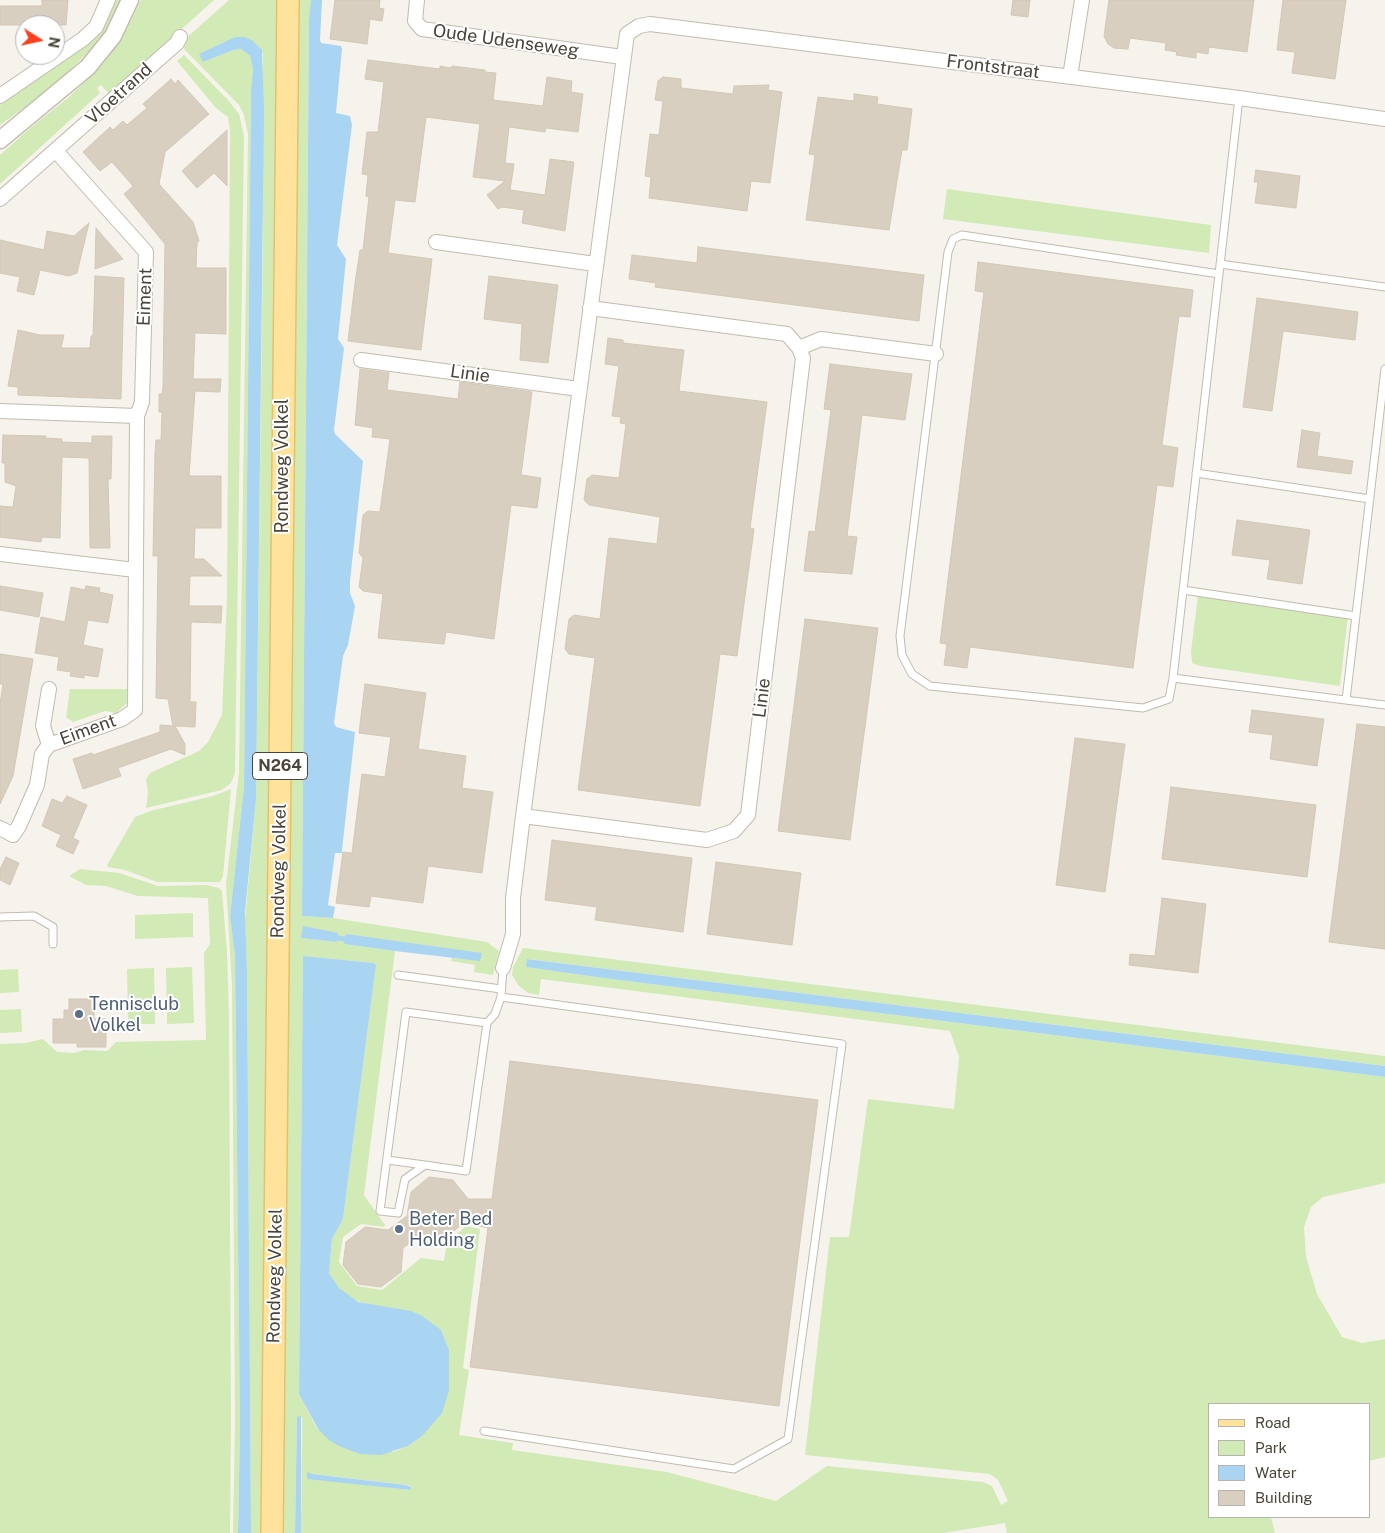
<!DOCTYPE html>
<html>
<head>
<meta charset="utf-8">
<style>
	body { margin:0 }
	#map { position:relative; width:1385px; height:1533px; overflow:hidden; background:#f6f3ec; font-family:"Public Sans",sans-serif }
	canvas { display:block }
	.legend { position:absolute; left:1208px; top:1403px; width:162px; height:115px; box-sizing:border-box; background:#fff; border:1px solid #b7b4b0; margin:0; padding:6px 9px; list-style:none; font-size:15px; color:#4b4439 }
	.legend li { display:flex; align-items:center; gap:10px; height:25px }
	.legend b { width:25px; border:1px solid #b7b4b0 }
	.north { position:absolute; left:15px; top:15px; width:50px; height:50px; box-sizing:border-box; background:#fff; border:1px solid #b7b4b0; border-radius:50%; rotate:100deg; font-size:14px; font-weight:700; line-height:20px; text-align:center; color:#4b4439 }
	.north::after { content:''; display:block; margin:auto; width:18px; height:22px; background:#fc3f1d; clip-path:polygon(50% 0,100% 100%,50% 72%,0 100%) }
</style>
</head>
<body>
<div id="map">
<canvas width="1385" height="1533"></canvas>
<ul class="legend">
<li><b style="height:6px;background:#ffe39c"></b>Road</li>
<li><b style="height:14px;background:#d2eab5"></b>Park</li>
<li><b style="height:14px;background:#a9d4f2"></b>Water</li>
<li><b style="height:14px;background:#d8cfc1"></b>Building</li>
</ul>
<div class="north">N</div>
</div>
<script>
const ctx = document.querySelector('canvas').getContext('2d');
ctx.lineJoin = 'round';
function fill(path, color) {
  ctx.fillStyle = color;
  ctx.fill(path, 'evenodd');
}
function toPath(rows) {
  const path = new Path2D();
  for (const r of rows) {
    path.moveTo(r[0], r[1]);
    for (let i = 2; i < r.length; i += 2) path.lineTo(r[i], r[i + 1]);
  }
  return path;
}
function stroke(path, color, width, dash) {
  ctx.strokeStyle = color;
  ctx.lineWidth = width;
  ctx.lineCap = dash ? 'butt' : 'round';
  ctx.setLineDash(dash || []);
  ctx.stroke(path);
}
function label(font, color, halo, rows, align = 'center') {
  ctx.font = font + ' "Public Sans",sans-serif';
  ctx.lineWidth = 4;
  ctx.setLineDash([]);
  ctx.textBaseline = 'middle';
  ctx.strokeStyle = halo;
  ctx.fillStyle = color;
  for (const [text, x, y, turn = 0] of rows) {
    ctx.save();
    ctx.translate(x, y);
    ctx.rotate((+turn || 0) * Math.PI / 180);
    ctx.textAlign = isNaN(turn) ? turn : align;
    if (halo) ctx.strokeText(text, 0, 0);
    ctx.fillText(text, 0, 0);
    ctx.restore();
  }
}
fill(toPath([
	[113,0,122,0,104,34,86,54,54,86,0,125,0,105,60,61,90,43,98,32],
	[141,0,214,0,109,94,101,85,97,88,100,93,0,184,0,155,29,129,69,97,104,63,126,31],
	[229,0,278,0,263,1533,251,1533,247,970,245,920,256,799,263,228,263,53,226,41,203,53,203,62,233,50,241,49,250,56,253,69,251,89,244,787,230,916,235,956,240,1427,238,1533,233,1533,235,1420,232,986,226,885,239,772,248,134,244,115,239,105,185,50,183,45,184,40],
	[298,0,311,0,309,19,302,916,333,918,487,942,499,951,493,975,474,972,475,965,451,961,452,958,463,959,346,934,345,937,338,936,338,933,302,938,337,942,337,939,345,940,344,944,395,951,364,1195,385,1225,384,1227,361,1224,343,1237,339,1262,357,1286,382,1290,421,1258,444,1261,447,1243,466,1226,480,1229,463,1368,469,1370,459,1435,513,1443,512,1450,667,1472,776,1501,827,1466,983,1482,992,1486,1001,1505,1008,1501,998,1480,990,1474,805,1455,830,1237,849,1237,868,1099,954,1109,959,1057,950,1031,541,979,539,995,528,993,518,985,512,975,513,967,523,948,1385,1056,1385,1066,528,959,527,967,596,977,1385,1077,1385,1183,1323,1197,1311,1207,1304,1227,1306,1257,1317,1294,1342,1337,1362,1343,1385,1339,1385,1457,1369,1461,1369,1404,1209,1404,1209,1517,1271,1517,1275,1533,1007,1533,1005,1523,943,1533,301,1533,302,1418,297,1417,295,1533,282,1533],
	[303,956,374,963,376,965,343,1219,332,1239,329,1273,339,1288,349,1298,441,1330,449,1350,422,1436,408,1446,393,1452,317,1429,299,1394],
	[312,1474,408,1485,411,1487,410,1490,307,1478],
	[184,55,228,100,239,114,244,136,235,773,231,783,222,790,146,808,148,793,146,779,150,773,199,751,208,742,222,715,227,598,230,131,228,117,216,108,177,61],
	[947,189,1211,225,1209,253,943,219],
	[1198,595,1348,615,1340,686,1200,666,1192,663,1191,652],
	[70,689,127,689,127,703,116,713,105,711,73,722,66,717],
	[231,789,223,876,220,882,157,882,125,870,108,867,107,865,135,817,150,811,213,796],
	[80,869,119,873,158,886,206,885,219,888,222,891,227,952,229,1017,231,1419,230,1533,0,1533,0,1044,26,1043,43,1039,57,1052,74,1053,84,1050,107,1051,116,1042,206,1040,204,953,210,944,208,898,138,896,106,886,86,885,69,876],
	[193,913,193,937,135,939,135,915],
	[192,967,194,1023,167,1024,166,968],
	[154,968,155,1024,128,1024,127,969],
	[18,969,19,992,0,993,0,970],
	[21,1009,22,1032,0,1033,0,1010]
]), '#d2eab5');
fill(toPath([
	[311,0,322,0,320,40,321,43,341,46,342,49,336,113,350,116,352,125,337,245,346,259,338,339,344,348,334,430,335,434,363,461,350,581,350,593,355,606,348,645,343,656,334,723,336,727,355,732,342,850,342,853,335,853,328,905,335,907,333,918,302,916,309,19],
	[235,37,245,37,253,41,262,50,264,111,256,799,245,912,247,970,251,1533,238,1533,240,1427,235,956,230,916,244,787,251,89,253,69,250,56,241,49,233,50,203,62,199,54],
	[303,926,338,933,337,942,301,938],
	[346,934,482,953,480,961,395,951,344,944],
	[303,956,374,963,376,965,343,1219,332,1239,329,1273,339,1288,358,1302,411,1311,422,1316,441,1330,449,1350,449,1390,442,1413,422,1436,408,1446,381,1455,360,1454,339,1446,329,1440,318,1429,299,1394],
	[527,959,1385,1066,1385,1077,596,977,526,967],
	[301,1416,301,1533,295,1533,297,1417],
	[307,1472,312,1474,406,1485,411,1487,411,1490,307,1479]
]), '#a9d4f2');
stroke(toPath([
	[332,937,351,940]
]), '#a9d4f2', 5);
const building = toPath([
	[42,0,68,0,66,25,0,25,0,6,42,6,42,0],
	[335,0,380,0,379,8,384,9,382,21,370,19,367,44,330,39,335,0],
	[1013,0,1030,0,1028,17,1011,15,1013,0],
	[1109,0,1254,0,1247,52,1209,47,1208,54,1196,52,1196,58,1176,55,1177,52,1165,50,1166,43,1130,38,1128,49,1114,48,1108,44,1104,36,1109,0],
	[1283,0,1346,0,1335,79,1292,73,1295,52,1277,50,1283,0],
	[368,60,440,69,440,66,451,68,452,66,485,70,485,72,496,73,493,100,543,106,547,77,572,81,571,92,583,94,578,132,546,128,545,132,509,127,505,163,514,164,510,190,545,195,550,159,574,162,565,231,522,223,524,210,502,207,498,209,487,195,505,181,473,177,480,124,426,117,415,202,395,200,388,253,432,259,421,350,348,341,355,283,360,250,363,250,369,197,366,196,368,175,362,174,367,132,378,132,384,82,365,79,368,60],
	[663,77,681,79,681,88,733,94,734,86,769,85,768,90,782,92,770,183,751,181,747,211,649,198,651,177,645,176,650,134,659,135,663,101,655,100,658,81,663,77],
	[171,79,175,84,178,80,209,114,165,152,159,184,193,222,199,241,197,243,196,268,226,268,226,334,195,333,193,379,221,379,220,392,195,391,189,476,221,476,221,528,195,528,194,559,204,559,222,576,190,576,189,606,222,606,221,623,191,622,190,702,196,702,195,727,175,726,185,744,185,755,171,749,118,768,121,776,83,789,73,759,92,753,93,755,160,732,160,725,173,726,168,699,156,698,158,556,153,556,155,453,156,440,161,440,162,412,159,412,159,394,162,394,163,388,165,244,124,194,133,186,112,162,100,171,83,152,110,127,113,130,123,121,127,125,147,108,143,104,171,79],
	[854,94,878,97,877,104,912,109,907,150,902,150,889,230,806,220,815,155,809,154,818,97,854,101,854,94],
	[227,130,227,186,214,173,197,188,182,171,227,130],
	[1256,170,1300,176,1296,208,1255,203,1258,182,1254,182,1256,170],
	[89,223,77,273,69,276,40,270,34,295,17,291,20,277,0,273,0,240,44,250,47,231,74,236,89,223],
	[96,228,123,259,95,269,96,228],
	[698,247,924,275,919,321,655,287,656,283,629,279,632,255,697,263,698,247],
	[978,262,1193,290,1190,317,1179,316,1162,445,1178,448,1173,487,1157,485,1133,668,970,647,967,668,944,665,947,644,940,643,984,292,975,291,978,262],
	[95,276,124,278,121,399,18,395,18,387,8,386,18,330,40,335,64,335,61,348,90,348,91,336,93,336,95,276],
	[489,276,558,285,548,363,520,360,522,324,484,319,489,276],
	[1257,298,1358,312,1355,340,1283,331,1272,411,1243,407,1257,298],
	[608,338,623,340,623,343,684,350,679,391,767,402,750,528,754,529,737,656,720,654,700,806,578,790,595,658,569,654,565,649,569,619,574,615,600,619,609,538,657,544,660,517,589,505,584,500,587,479,592,475,619,478,626,424,620,423,621,417,612,416,619,366,605,364,608,338],
	[830,364,912,374,905,420,862,415,847,536,857,537,852,574,804,571,809,531,815,532,831,410,824,409,830,364],
	[360,369,389,373,387,390,458,399,460,382,532,392,521,475,541,478,537,508,511,505,494,639,446,632,444,644,378,638,383,594,363,591,359,587,363,558,359,553,363,515,368,511,380,512,390,439,372,437,373,428,355,425,360,369],
	[1302,430,1320,433,1317,456,1353,461,1351,474,1297,467,1302,430],
	[3,435,46,436,45,438,62,439,62,442,92,443,92,436,112,436,111,479,108,479,110,548,90,548,89,458,62,457,60,538,42,537,41,542,0,537,0,506,13,507,16,486,5,482,5,463,2,463,3,435],
	[1237,520,1310,530,1302,584,1267,579,1270,560,1232,555,1237,520],
	[0,586,43,593,39,617,0,610,0,586],
	[86,586,100,588,99,592,113,595,108,623,88,620,83,645,103,649,98,677,84,675,84,678,70,676,71,672,57,670,59,657,35,653,41,617,65,622,71,587,85,590,86,586],
	[805,619,878,628,850,840,778,831,805,619],
	[0,654,33,659,13,776,0,804,0,704,3,684,0,684,0,654],
	[365,684,426,693,418,749,466,756,462,788,493,792,482,873,428,866,423,903,371,896,369,907,336,903,343,852,352,853,362,774,385,777,391,737,359,733,365,684],
	[1252,710,1324,719,1317,766,1270,759,1273,735,1249,732,1252,710],
	[1357,724,1385,727,1385,949,1329,942,1357,724],
	[1075,738,1125,744,1105,892,1056,885,1075,738],
	[1171,787,1316,805,1307,877,1162,859,1171,787],
	[67,796,87,805,73,838,79,841,73,854,56,846,61,835,42,826,52,799,62,803,67,796],
	[552,840,692,858,683,932,595,920,597,907,545,900,552,840],
	[6,857,19,863,10,885,0,880,0,869,6,857],
	[716,862,801,873,792,945,707,934,716,862],
	[1162,898,1206,904,1198,973,1129,965,1130,954,1155,956,1162,898],
	[69,999,94,999,94,1019,106,1019,106,1047,77,1047,77,1043,53,1043,53,1019,64,1019,64,1010,69,1010,69,999],
	[510,1061,818,1100,779,1406,470,1367,488,1228,465,1222,446,1237,422,1234,403,1248,401,1272,381,1287,358,1284,343,1265,346,1242,365,1227,388,1230,407,1216,411,1192,429,1177,453,1180,468,1199,492,1199,510,1061]
]);
fill(building, '#d8cfc1');
stroke(building, '#d3c7b4', 1);
const service = toPath([
	[1220,264,1385,287],
	[1219,274,962,235,953,239,948,252,900,636,902,655,912,674,930,686,1143,708,1169,699,1173,678,1219,274,1239,98],
	[1196,473,1370,499],
	[1183,590,1356,616],
	[1173,678,1385,705],
	[1346,700,1385,369],
	[0,917,34,916,53,927,53,944],
	[398,975,501,989],
	[487,1023,406,1012,380,1211,398,1213,405,1179,425,1165,466,1171,487,1023,495,1014,501,997],
	[387,1160,425,1165],
	[484,1431,734,1469,788,1439,842,1044,501,997,503,968]
]);
const minor = toPath([
	[417,0,415,21,422,29,622,57],
	[1070,77,1082,0],
	[0,96,83,39,96,27,108,0],
	[0,199,177,43,180,37],
	[436,242,595,264],
	[799,348,821,339,936,354],
	[361,360,579,389],
	[0,411,137,416],
	[0,554,135,570],
	[49,745,43,726,49,689],
	[523,816,707,840,734,831,748,815,803,358,799,348,787,334,590,308],
	[0,828,13,835,19,826,37,785,42,754,49,745,122,719,135,710,137,416,142,402,146,252,56,151],
	[503,968,513,934,513,898,523,816,627,34,639,26,650,24,1239,98,1385,119]
]);
const tertiary = toPath([
	[0,140,88,67,113,36,130,0]
]);
const primary = toPath([
	[272,1533,288,0]
]);
stroke(service, '#c2bbae', 9);
stroke(minor, '#c2bbae', 16);
stroke(tertiary, '#c2bbae', 19);
stroke(primary, '#e6c16a', 24);
stroke(service, '#fff', 7);
stroke(minor, '#fff', 14);
stroke(tertiary, '#fff', 16);
stroke(primary, '#ffe39c', 21);
for (const [x, y, r, color] of [
	[79,1014,5,"#5c6f8a"],
	[399,1229,5,"#5c6f8a"]
]) {
  const dot = new Path2D();
  dot.arc(x, y, r, 0, 2 * Math.PI);
  ctx.fillStyle = color;
  ctx.fill(dot);
  stroke(dot, '#fff', 2);
}
for (const [x, y, w] of [
	[280,766,55]
]) {
  const box = new Path2D();
  box.roundRect(x - w / 2, y - 13.5, w, 27, 4);
  ctx.fillStyle = '#fff';
  ctx.fill(box);
  stroke(box, '#4b4439', 1);
}
label('bold 16px', '#4b4439', null, [
	["N264",280,766]
]);
label('18px', '#4b4439', '#fff', [
	["Oude Udenseweg",506,41,8],
	["Frontstraat",993,67,7],
	["Vloetrand",119,94,-42],
	["Eiment",145,297,-88],
	["Linie",470,374,8],
	["Rondweg Volkel",282,466,-90],
	["Linie",762,698,-83],
	["Eiment",88,730,-20],
	["Rondweg Volkel",279,871,-89],
	["Rondweg Volkel",275,1276,-89]
]);
label('18px', '#4e5e75', '#fff', [
	["Tennisclub",89,1004],
	["Volkel",89,1025],
	["Beter Bed",409,1219],
	["Holding",409,1240]
], 'left');
</script>
</body>
</html>
